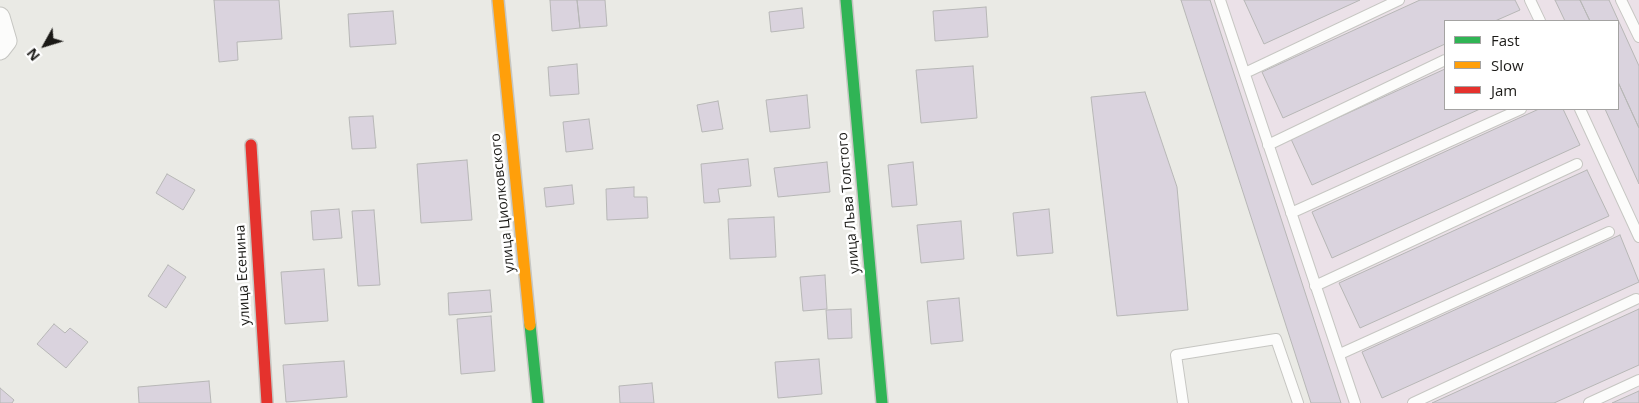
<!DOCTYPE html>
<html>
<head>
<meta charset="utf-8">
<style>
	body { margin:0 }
	#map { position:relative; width:1639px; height:403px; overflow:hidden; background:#eaeae5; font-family:"Open Sans",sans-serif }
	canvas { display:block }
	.legend { position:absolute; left:1444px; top:20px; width:175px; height:90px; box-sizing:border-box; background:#fff; border:1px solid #a4a3a2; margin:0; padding:6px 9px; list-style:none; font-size:15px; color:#1b1a17 }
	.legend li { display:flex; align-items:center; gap:10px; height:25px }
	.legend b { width:25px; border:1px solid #a4a3a2 }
	.north { position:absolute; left:20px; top:20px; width:50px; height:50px; -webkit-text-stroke:4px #fff; paint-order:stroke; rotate:231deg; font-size:14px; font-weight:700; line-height:20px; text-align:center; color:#1b1a17 }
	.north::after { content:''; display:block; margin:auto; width:18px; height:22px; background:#1b1a17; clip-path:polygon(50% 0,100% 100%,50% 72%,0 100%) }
</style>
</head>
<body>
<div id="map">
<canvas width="1639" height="403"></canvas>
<ul class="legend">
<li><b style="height:6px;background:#30b455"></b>Fast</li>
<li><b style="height:6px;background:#ff9f0a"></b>Slow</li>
<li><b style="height:6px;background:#e5322d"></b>Jam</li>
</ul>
<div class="north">N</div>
</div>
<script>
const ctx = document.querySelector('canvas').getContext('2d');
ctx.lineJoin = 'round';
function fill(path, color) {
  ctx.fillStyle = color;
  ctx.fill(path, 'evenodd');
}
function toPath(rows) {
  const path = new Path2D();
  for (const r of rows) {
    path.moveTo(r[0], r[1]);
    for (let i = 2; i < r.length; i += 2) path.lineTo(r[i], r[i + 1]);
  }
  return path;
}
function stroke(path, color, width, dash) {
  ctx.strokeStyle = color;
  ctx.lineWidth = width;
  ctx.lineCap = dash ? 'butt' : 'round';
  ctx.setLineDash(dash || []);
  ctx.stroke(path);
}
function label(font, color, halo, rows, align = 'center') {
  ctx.font = font + ' "Open Sans",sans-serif';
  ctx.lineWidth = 5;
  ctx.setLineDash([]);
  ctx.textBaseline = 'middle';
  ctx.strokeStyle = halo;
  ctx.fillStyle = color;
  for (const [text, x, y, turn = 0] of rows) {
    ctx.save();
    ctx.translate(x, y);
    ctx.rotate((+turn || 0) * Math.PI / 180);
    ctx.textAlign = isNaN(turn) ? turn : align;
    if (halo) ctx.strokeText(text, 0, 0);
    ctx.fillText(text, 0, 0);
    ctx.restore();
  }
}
fill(toPath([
	[1181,0,1639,0,1639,403,1312,403],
	[1445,21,1618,21,1618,109,1445,109]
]), '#ebe1e8');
const building = toPath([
	[214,0,279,0,282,39,237,42,238,60,219,62,214,0],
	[550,0,577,0,580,28,552,31,550,0],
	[577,0,605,0,607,26,580,28,577,0],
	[1181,0,1210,0,1341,403,1311,403,1181,0],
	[1244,0,1360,0,1264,44,1244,0],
	[1420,0,1515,0,1520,10,1495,21,1445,21,1445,44,1283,118,1262,72,1420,0],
	[1555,0,1580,0,1590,21,1565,21,1555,0],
	[1580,0,1609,0,1639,66,1639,128,1618,82,1618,21,1590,21,1580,0],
	[986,7,988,37,935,41,933,11,986,7],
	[802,8,804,28,771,32,769,12,802,8],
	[393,11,396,44,350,47,348,14,393,11],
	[577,64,579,94,550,96,548,67,577,64],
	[973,66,977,118,921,123,916,70,973,66],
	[1445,69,1445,109,1480,109,1312,185,1291,139,1445,69],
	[1618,82,1639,128,1639,184,1605,109,1618,109,1618,82],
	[1145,92,1177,187,1188,310,1117,316,1091,97,1145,92],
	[807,95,810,128,770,132,766,100,807,95],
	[718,101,723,129,702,132,697,105,718,101],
	[1539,109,1563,109,1580,145,1332,258,1312,212,1539,109],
	[373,116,376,148,352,149,349,117,373,116],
	[589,119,593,149,566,152,563,122,589,119],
	[748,159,751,186,718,189,720,202,704,203,701,164,748,159],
	[467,160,472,220,421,223,417,164,467,160],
	[827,162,830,192,778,197,774,168,827,162],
	[913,162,917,205,892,207,888,165,913,162],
	[1587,170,1609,216,1360,328,1339,283,1587,170],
	[167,174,195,190,183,210,156,193,167,174],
	[572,185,574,204,546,207,544,188,572,185],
	[634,187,634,197,647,197,648,218,607,220,606,189,634,187],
	[339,209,342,238,313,240,311,211,339,209],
	[1049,209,1053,253,1017,256,1013,213,1049,209],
	[374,210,380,285,358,286,352,211,374,210],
	[774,217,776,257,730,259,728,219,774,217],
	[961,221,964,259,921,263,917,225,961,221],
	[1620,235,1639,282,1382,398,1362,352,1620,235],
	[168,265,186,277,166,308,148,296,168,265],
	[324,269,328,321,285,324,281,272,324,269],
	[825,275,827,309,803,311,800,277,825,275],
	[490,290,492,312,449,315,448,293,490,290],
	[959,298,963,341,931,344,927,301,959,298],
	[851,309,852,338,828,339,826,310,851,309],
	[1639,309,1639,365,1554,403,1432,403,1639,309],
	[491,316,495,371,461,374,457,319,491,316],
	[54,324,65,333,70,328,88,342,66,368,37,344,54,324],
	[819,359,822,394,778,398,775,362,819,359],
	[344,361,347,397,286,402,283,365,344,361],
	[209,381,211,403,139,403,138,387,209,381],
	[652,383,654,403,620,403,619,386,652,383],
	[0,388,14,400,12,403,0,403,0,388],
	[1639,391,1639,403,1612,403,1639,391]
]);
fill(building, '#dad3de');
stroke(building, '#b7b7b6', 1);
const lane = toPath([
	[1220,0,1355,403],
	[1530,0,1540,21],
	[1621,0,1639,37],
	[1245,73,1399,0],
	[1580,109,1639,237],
	[1268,145,1445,60],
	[1291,213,1521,109],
	[1315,286,1577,164],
	[1340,354,1609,232],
	[1183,403,1176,355,1276,339,1298,403],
	[1413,403,1636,299],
	[1589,403,1639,380]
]);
const street = toPath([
	[0,17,7,41,0,50]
]);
const fast = toPath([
	[846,0,882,403],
	[530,325,538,403]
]);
const slow = toPath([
	[498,0,530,325]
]);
const jam = toPath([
	[251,145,267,403]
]);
stroke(lane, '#c6c6c2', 12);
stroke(street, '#c6c6c2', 21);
stroke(fast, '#c6c6c2', 14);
stroke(slow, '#c6c6c2', 14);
stroke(jam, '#c6c6c2', 14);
stroke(lane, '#fcfcfb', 10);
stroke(street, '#fcfcfb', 19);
stroke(fast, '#30b455', 11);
stroke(slow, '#ff9f0a', 11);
stroke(jam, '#e5322d', 11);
label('14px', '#1b1a17', '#fff', [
	["улица Циолковского",503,203,-96],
	["улица Льва Толстого",849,203,-95],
	["улица Есенина",243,275,-93]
]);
</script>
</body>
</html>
